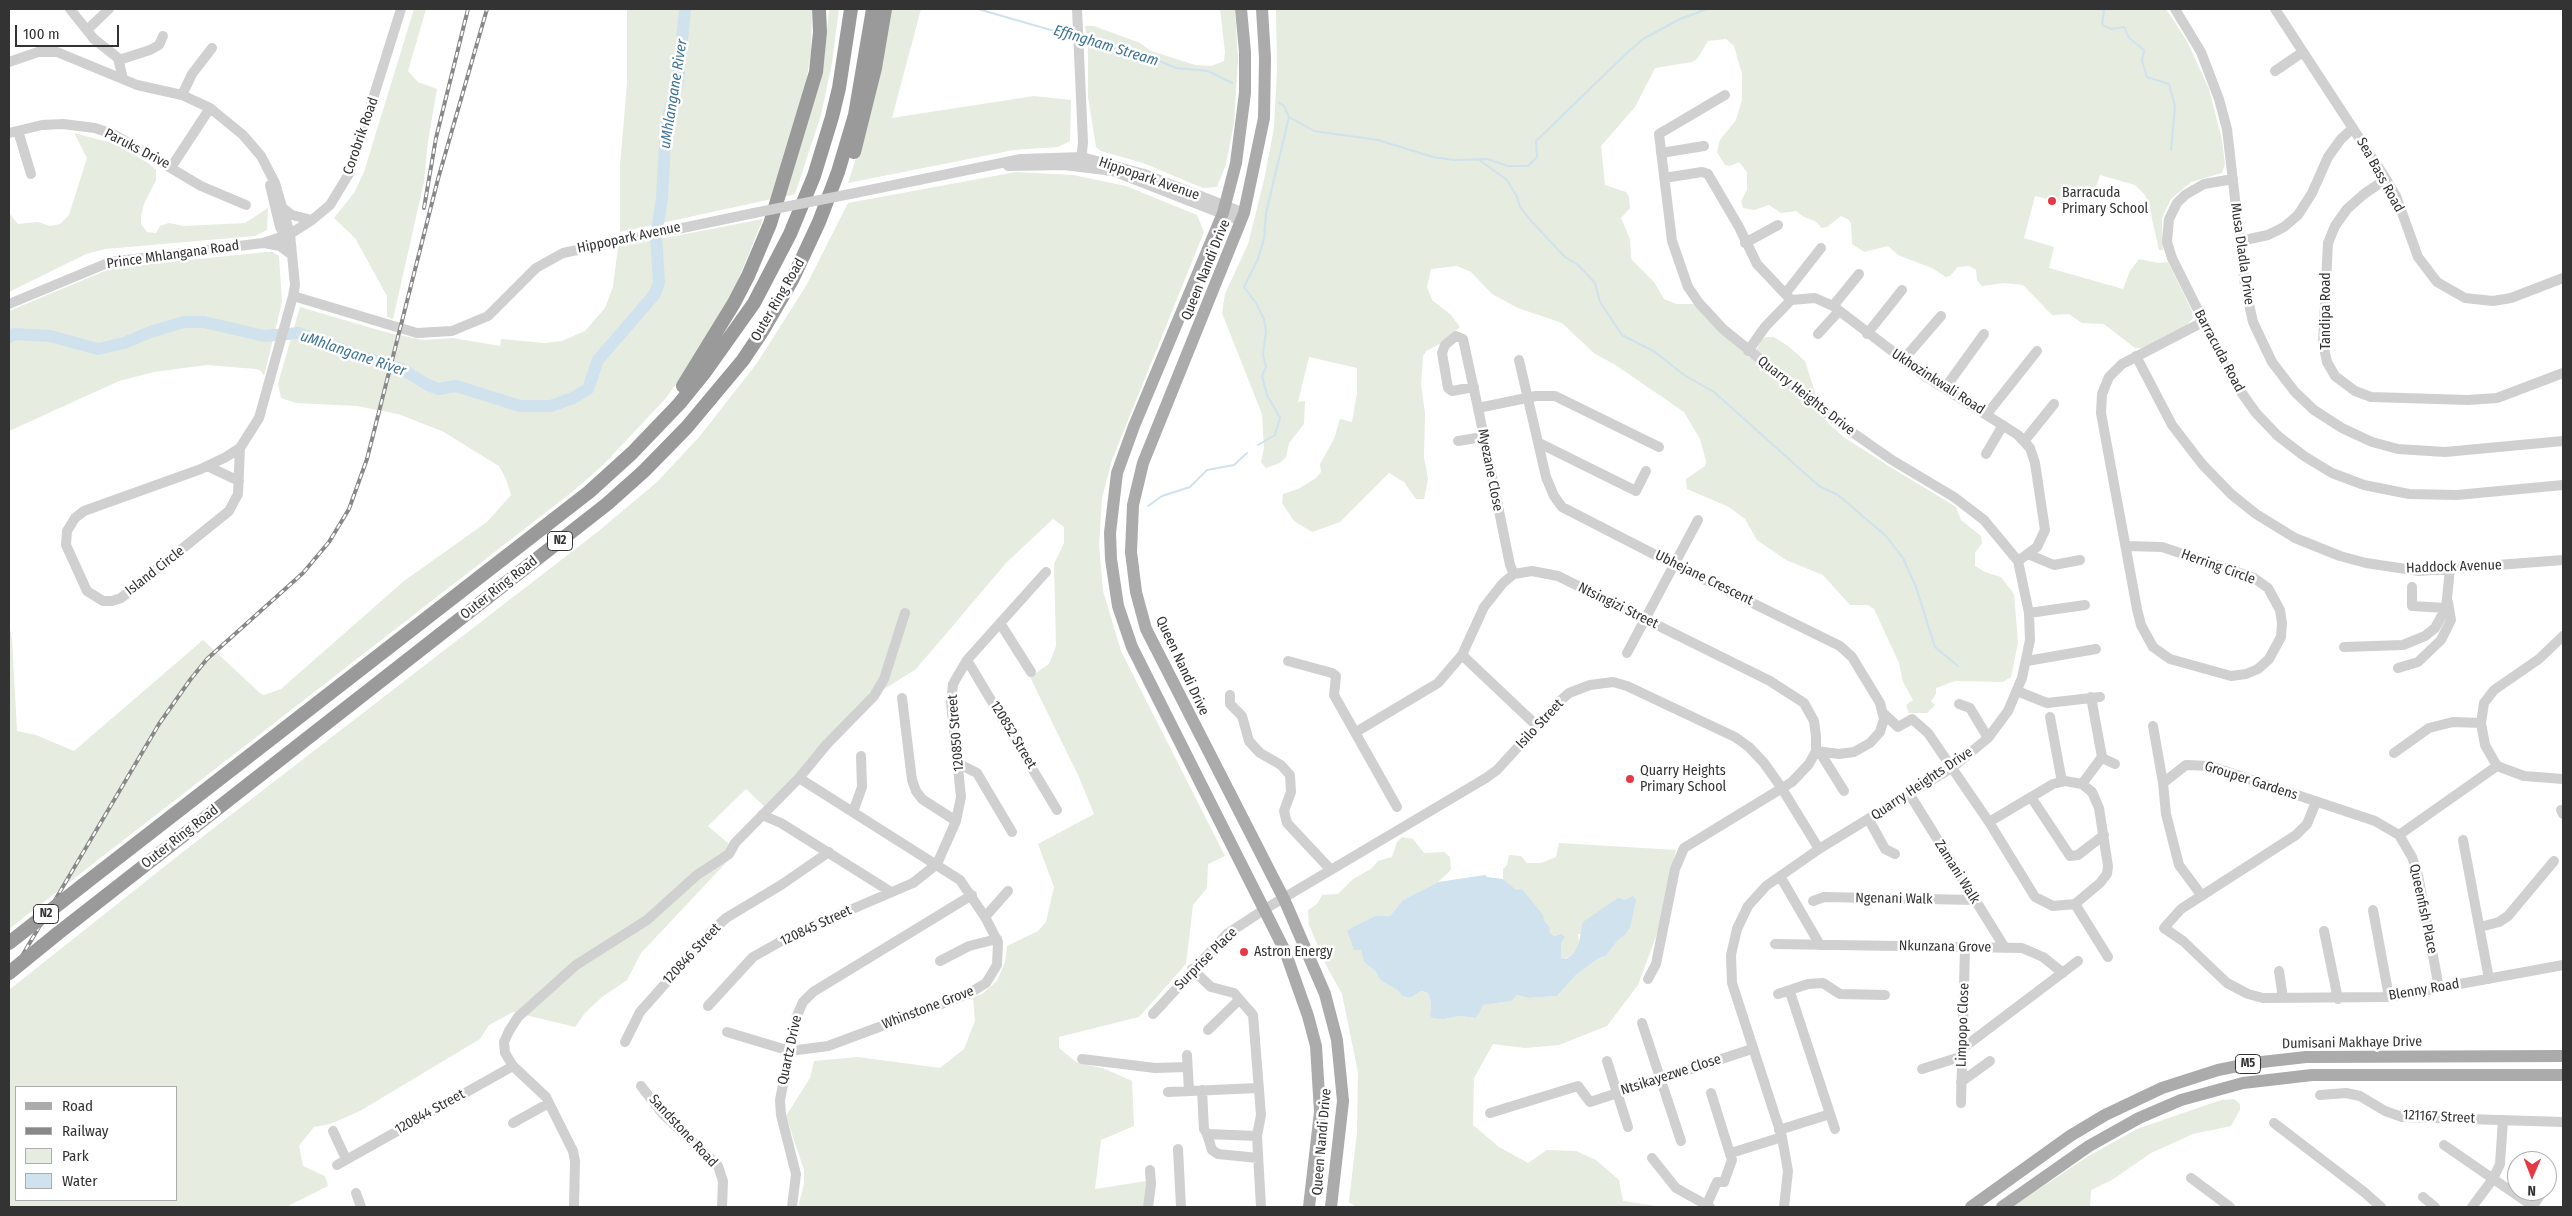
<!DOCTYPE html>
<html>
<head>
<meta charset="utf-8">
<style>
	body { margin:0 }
	#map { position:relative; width:2572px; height:1216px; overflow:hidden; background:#fff; font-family:"Fira Sans Condensed",sans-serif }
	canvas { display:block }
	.frame { position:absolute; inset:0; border:10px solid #333; pointer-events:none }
	.legend { position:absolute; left:15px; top:1086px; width:162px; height:115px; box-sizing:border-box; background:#fff; border:1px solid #adadad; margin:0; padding:6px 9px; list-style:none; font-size:15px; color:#333 }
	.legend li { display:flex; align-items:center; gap:10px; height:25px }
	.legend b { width:25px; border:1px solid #adadad }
	.north { position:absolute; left:2507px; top:1151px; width:50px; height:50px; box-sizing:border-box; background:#fff; border:1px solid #adadad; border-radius:50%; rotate:181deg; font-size:14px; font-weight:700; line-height:20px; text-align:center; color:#333 }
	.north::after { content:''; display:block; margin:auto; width:18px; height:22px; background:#e63946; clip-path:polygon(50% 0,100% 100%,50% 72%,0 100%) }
	.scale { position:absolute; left:15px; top:25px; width:104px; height:22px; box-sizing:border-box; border:2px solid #333; border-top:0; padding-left:6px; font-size:15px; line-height:18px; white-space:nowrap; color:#333; -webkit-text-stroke:4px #fff; paint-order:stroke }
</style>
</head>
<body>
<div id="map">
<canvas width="2572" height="1216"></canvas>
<div class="frame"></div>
<ul class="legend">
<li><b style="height:6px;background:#ababab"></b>Road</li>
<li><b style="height:6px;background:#888"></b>Railway</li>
<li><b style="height:14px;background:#e6ecdf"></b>Park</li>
<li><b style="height:14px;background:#cfe2ee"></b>Water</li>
</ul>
<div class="north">N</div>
<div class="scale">100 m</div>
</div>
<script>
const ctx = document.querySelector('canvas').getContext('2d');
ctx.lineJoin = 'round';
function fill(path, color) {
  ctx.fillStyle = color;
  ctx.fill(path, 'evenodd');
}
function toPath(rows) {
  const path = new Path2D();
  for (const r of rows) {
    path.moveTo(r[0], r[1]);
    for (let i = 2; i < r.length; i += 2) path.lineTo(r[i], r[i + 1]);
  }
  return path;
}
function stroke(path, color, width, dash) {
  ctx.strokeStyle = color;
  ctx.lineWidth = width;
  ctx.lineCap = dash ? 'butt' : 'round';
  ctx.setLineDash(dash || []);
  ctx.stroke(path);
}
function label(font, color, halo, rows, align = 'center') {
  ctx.font = font + ' "Fira Sans Condensed",sans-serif';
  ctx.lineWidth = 5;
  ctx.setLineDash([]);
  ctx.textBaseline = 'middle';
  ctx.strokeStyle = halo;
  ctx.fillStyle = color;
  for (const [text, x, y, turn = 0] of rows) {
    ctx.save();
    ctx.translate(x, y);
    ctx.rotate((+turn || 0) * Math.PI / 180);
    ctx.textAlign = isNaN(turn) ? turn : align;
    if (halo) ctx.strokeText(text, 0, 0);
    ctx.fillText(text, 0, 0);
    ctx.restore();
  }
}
fill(toPath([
	[414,9,426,9,408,71,418,82,437,89,428,141,424,182,393,319,387,317,387,296,355,238,334,218,354,193,364,172],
	[627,9,812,9,811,52,806,83,772,199,620,232,620,166,627,83],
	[829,9,839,9,832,63,821,115,795,194,783,197,819,84,824,62],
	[890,9,921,9,892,118,1034,96,1071,100,1070,141,1058,147,1014,150,848,183,866,127],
	[1220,9,1235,9,1238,60,1234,123,1226,164,1217,187,1203,188,1143,163,1101,151,1096,147,1088,97,1088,46,1085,26,1094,26,1140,43,1151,51,1195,65,1211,66,1224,61,1225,52],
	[1276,9,2166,9,2187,41,2209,89,2222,140,2225,164,2222,173,2191,182,2171,199,2162,218,2163,250,2159,250,2149,205,2145,195,2135,185,2100,175,2093,196,2064,187,2059,202,2035,196,2024,238,2054,247,2049,268,2123,289,2130,271,2139,259,2158,263,2168,262,2192,311,2193,318,2186,326,2142,348,2135,348,2104,324,2082,323,2069,314,2052,315,2023,285,2004,283,1982,286,1977,280,1976,270,1969,266,1958,267,1950,276,1946,277,1932,268,1898,255,1888,246,1864,252,1852,244,1851,224,1849,220,1841,216,1827,227,1822,228,1815,221,1804,217,1796,211,1781,213,1769,205,1754,210,1743,208,1741,201,1747,190,1747,172,1739,162,1730,166,1725,165,1717,152,1720,140,1736,120,1742,100,1742,74,1734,46,1726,39,1708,41,1698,58,1692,62,1655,68,1635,107,1601,146,1605,185,1626,192,1629,197,1630,208,1621,218,1630,239,1631,259,1654,282,1664,299,1677,304,1694,304,1721,333,1750,358,1753,358,1761,340,1766,337,1774,337,1788,346,1805,361,1823,417,1830,425,1845,438,1887,465,1956,507,1961,520,1981,536,1982,543,1975,553,1975,566,1985,572,2001,577,2014,594,2018,643,2011,677,2003,682,1955,681,1936,688,1936,694,1931,701,1935,705,1927,713,1909,713,1906,705,1913,700,1903,682,1899,663,1874,609,1868,605,1850,605,1823,575,1786,560,1757,540,1745,519,1729,507,1687,489,1686,479,1705,466,1706,461,1700,439,1684,412,1614,364,1595,354,1562,323,1518,308,1492,294,1471,272,1457,266,1431,269,1427,287,1432,300,1450,314,1460,327,1438,345,1426,351,1423,356,1421,384,1425,413,1424,457,1428,479,1424,499,1416,499,1404,482,1389,473,1340,522,1312,532,1294,521,1282,503,1283,494,1298,489,1316,478,1321,472,1320,464,1334,439,1340,419,1352,422,1357,393,1357,368,1309,357,1298,402,1305,401,1304,424,1289,443,1286,457,1280,463,1266,468,1261,462,1264,448,1262,414,1222,313,1225,294,1248,244,1264,180,1274,128,1277,69],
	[74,133,115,144,148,163,156,170,156,180,144,204,141,216,141,224,147,232,156,233,160,226,169,223,184,226,245,223,268,208,267,230,255,236,105,249,86,254,9,292,9,213,18,224,38,222,50,226,60,224,69,215,87,158],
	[1016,172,1073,175,1126,186,1197,215,1204,232,1112,460,1102,498,1099,545,1103,591,1121,651,1225,856,1208,864,1207,888,1193,905,1186,964,1139,1017,1059,1037,1059,1048,1076,1062,1105,1069,1132,1081,1134,1126,1101,1140,1095,1189,1146,1181,1146,1207,798,1207,804,1184,804,1170,786,1116,810,1078,814,1061,858,1057,940,1068,964,1049,975,1021,973,997,982,994,997,981,1005,962,1007,946,1038,931,1046,922,1054,887,1038,844,1094,814,1079,777,1030,677,1049,664,1056,646,1054,564,1064,543,1064,527,1053,519,1007,562,916,669,867,700,766,808,746,789,708,826,737,851,641,953,627,980,602,997,585,1013,575,1027,513,1012,489,1025,480,1039,360,1111,330,1124,314,1127,299,1146,303,1166,325,1176,328,1186,286,1207,9,1207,9,990,179,855,600,530,657,482,700,436,757,363,806,286,848,203],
	[16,1087,176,1087,176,1200,16,1200],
	[763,219,734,290,683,374,666,398,602,466,572,492,9,929,9,625,12,639,17,731,36,735,74,751,203,640,260,693,264,695,281,689,404,581,487,522,511,495,506,479,499,466,442,431,398,414,357,406,296,403,281,398,278,384,300,307,385,332,423,340,453,338,500,346,501,339,545,343,562,341,585,331,605,308,613,287,618,247],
	[266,252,272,252,279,256,282,302,264,376,261,371,256,369,207,365,154,372,119,381,9,431,9,311,112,268],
	[1402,837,1413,839,1424,853,1444,852,1450,857,1451,870,1438,882,1403,900,1390,916,1375,916,1347,930,1361,949,1364,962,1376,972,1380,980,1397,990,1402,996,1410,998,1421,991,1428,993,1431,1003,1430,1016,1444,1019,1459,1016,1476,1018,1482,1005,1510,1001,1517,995,1528,998,1557,996,1576,975,1599,958,1606,956,1618,940,1625,935,1578,934,1579,942,1574,953,1565,959,1560,958,1561,934,1554,936,1549,932,1522,889,1516,891,1503,879,1503,869,1507,865,1509,855,1521,856,1527,863,1541,863,1556,857,1559,843,1676,850,1658,931,1638,985,1607,1026,1559,1045,1525,1048,1493,1044,1474,1078,1473,1125,1499,1147,1528,1163,1547,1150,1576,1151,1596,1160,1619,1180,1623,1201,1664,1207,1356,1207,1349,1202,1357,1132,1358,1072,1342,994,1327,967,1309,925,1308,910,1317,904,1322,895,1338,894,1353,879,1371,869,1378,861,1392,857,1397,842],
	[2234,1099,2240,1104,2240,1110,2231,1126,2193,1134,2151,1153,2112,1180,2091,1190,2090,1207,2012,1207,2087,1157,2137,1129,2221,1100]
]), '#e6ecdf');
fill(toPath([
	[1485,875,1487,877,1503,879,1516,890,1522,889,1543,915,1544,921,1550,928,1549,932,1554,936,1561,934,1565,937,1561,943,1561,958,1566,959,1574,953,1579,942,1583,922,1618,898,1625,900,1633,896,1636,900,1630,927,1625,935,1618,940,1606,956,1599,958,1576,975,1557,996,1528,998,1517,995,1511,1001,1483,1005,1476,1018,1459,1016,1444,1019,1433,1018,1430,1016,1431,1003,1428,993,1421,991,1410,998,1402,996,1397,990,1380,980,1376,972,1364,962,1361,950,1354,950,1347,930,1375,916,1390,916,1403,900,1438,882]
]), '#cfe2ee');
stroke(toPath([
	[978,9,1075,37],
	[2101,9,2104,11,2102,25,2111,29,2124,27,2129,38,2144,50,2142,61,2147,77,2169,84,2175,106,2171,150],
	[1082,39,1162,62,1176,68,1208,71,1232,83],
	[1289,117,1314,131,1378,140,1433,157,1454,160,1487,159,1508,166,1528,166,1537,157,1536,141,1629,51,1643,39,1680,19,1707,9],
	[1478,159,1507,180,1517,197,1520,207,1532,222,1565,257,1578,265,1595,283,1600,302,1622,335,1655,352,1684,375,1714,392,1819,486,1838,495,1886,536,1903,558,1916,587,1935,647,1958,666],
	[1258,445,1275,435,1280,418,1267,395,1262,376,1266,367,1263,355,1266,331,1264,319,1256,303,1244,287,1258,259,1264,239,1266,213,1289,117,1284,106,1279,103],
	[1148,506,1162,496,1190,487,1207,470,1234,465,1247,453]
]), '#cfe2ee', 2);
stroke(toPath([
	[9,337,14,334,50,336,98,349,124,343,150,332,184,322,204,322,264,336,299,333,362,357,402,369,428,385,439,389,456,386,520,406,551,406,573,398,588,389,598,360,655,294,659,282,656,236,662,198,666,124,678,81,685,9]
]), '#cfe2ee', 12);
stroke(toPath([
	[70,9,94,39,118,58,123,79],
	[1077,9,1083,142,1081,162],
	[2175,9,2201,52,2219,99,2227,129,2245,286,2253,322,2272,362,2295,392,2314,410,2342,428,2372,442,2398,449,2445,452,2563,441],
	[2275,9,2386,179,2396,196,2418,257,2437,282,2465,298,2493,301,2511,298,2563,278],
	[87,30,109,9],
	[119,60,150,50,159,45,163,36],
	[9,62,38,52,57,52,137,85,182,95,210,108,243,135,261,156,275,183,290,234,295,285,293,296,259,418,240,448,226,457,201,469,84,511,75,518,67,531,66,545,87,591,103,601,112,601,121,598,229,511,238,494,240,448],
	[2275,71,2303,52],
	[182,95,192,74,212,48],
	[1725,95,1659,134,1672,241,1688,287,1699,303,1723,329,1839,423,1892,460,1954,497,1984,520,2018,561,2029,613,2030,640,2022,678,2008,711,1988,738,1953,767,1819,849,1766,886,1748,906,1737,929,1731,955,1732,983,1782,1137,1788,1171,1784,1207],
	[18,131,31,174],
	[9,133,42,125,63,124,95,128,115,135,201,186,246,205],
	[1661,153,1704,146],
	[172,166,210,108],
	[1008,166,1064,165,1113,171,1241,221],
	[1664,178,1702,172,1708,174,1739,227,1757,264,1791,300],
	[2233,179,2204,184,2185,195,2177,203,2169,219,2167,242,2172,258,2234,382,2256,413,2278,436,2304,456,2332,473,2364,485,2409,494,2457,495,2563,485],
	[2386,179,2364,194,2347,209,2335,226,2328,243,2323,343,2327,362,2335,376,2355,391,2371,397,2468,400,2497,398,2563,373],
	[270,185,280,227,287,240],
	[855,193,1021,159,1082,157,1144,174,1244,213],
	[284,209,292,215,312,220],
	[2240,241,2268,235,2284,227,2298,215,2312,193,2328,157,2341,139,2353,128],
	[264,243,280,246,292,255],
	[1745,243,1778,225],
	[1785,294,1821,248],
	[293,296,417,333,452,331,488,316,536,268,563,253,754,213],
	[9,304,110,262,263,243,290,234,312,220,330,205,350,172,401,9],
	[1833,306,1859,274],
	[1818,334,1839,311],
	[1867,334,1902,290],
	[1748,351,1765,327,1791,300,1815,298,1833,306,1925,376,2018,435,2030,448,2035,463,2045,530,2037,547,2018,561],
	[2136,356,2172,425,2202,464,2231,494,2256,514,2295,538,2340,556,2366,563,2419,571,2563,560],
	[1519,360,1546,477,1554,496,1562,507,1675,565,1840,646,1852,657,1880,703,1884,719,1880,732,1870,743,1854,752,1839,754,1816,751],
	[1903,360,1941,316],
	[1474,387,1452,391,1448,388,1442,353,1445,345,1456,336,1463,339,1478,408,1510,565,1514,574],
	[1945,388,1984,334],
	[1478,408,1536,396,1555,396,1659,447],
	[1987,414,2037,351],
	[2025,440,2054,404],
	[1458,441,1483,437],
	[1539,443,1636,491,1646,471],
	[1986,454,2003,425],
	[207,466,239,481],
	[2126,546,2162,547,2237,572,2254,578,2268,588,2280,610,2282,623,2281,637,2269,659,2258,669,2246,674,2231,676,2170,659,2153,647,2141,625,2137,609,2101,413,2102,394,2109,377,2122,364,2203,322],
	[2030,555,2054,565,2080,560],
	[2412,587,2412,606,2446,608],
	[2029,613,2085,605],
	[1000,623,1031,672],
	[2563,636,2539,659,2494,690,2484,703,2481,723,2485,745,2497,766,2524,776,2563,779],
	[2344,647,2403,645,2425,636,2435,628,2446,608,2450,569],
	[1627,653,1698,520],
	[1462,655,1537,726],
	[967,660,1057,810],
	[1288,661,1332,673,1336,676,1334,695,1397,807],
	[2027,661,2096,649],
	[2398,668,2418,662,2441,640,2451,620,2448,602],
	[2017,691,2047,703,2100,697],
	[1230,695,1230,704,1242,716,1249,741,1260,753,1281,765,1290,775,1291,792,1284,811,1287,823,1331,870],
	[902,698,912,780,916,791,922,799,956,821],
	[1959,704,1970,708,1988,738],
	[1883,713,1898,727,1912,719,1928,733,1989,822,2035,897,2053,906,2075,904,2100,883,2107,874,2108,866,2099,808,2092,792,2082,784,2065,781,2053,784,1989,822],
	[2050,717,2062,782],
	[2153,726,2163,783],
	[1356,732,1438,683,1462,655,1484,607,1503,583,1514,574,1532,571,1558,576,1770,681,1804,703,1814,721,1816,736,1816,751,1809,764,1792,782,1684,848,1675,869,1656,964,1648,979],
	[1819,751,1844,791],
	[2394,753,2429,728,2453,722,2481,723],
	[2102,758,2115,764],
	[959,764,977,773,1012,832],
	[2082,784,2102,757,2091,697],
	[1910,795,2005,948],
	[2031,797,2070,856,2078,855,2104,835],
	[2316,802,2307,824,2296,835,2181,909,2164,928,2183,941,2227,983,2248,994,2263,998,2389,997,2563,965],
	[2561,810,2563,814],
	[853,812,862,787,861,756],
	[762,815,781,823,891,892],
	[1869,820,1885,849,1895,854],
	[2399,835,2497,766],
	[2463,840,2489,979],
	[1780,876,1820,945],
	[2202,896,2179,865,2166,814,2163,783,2186,765,2210,766,2375,821,2399,835,2412,857,2418,875,2439,988],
	[1813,901,1824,897,1975,900],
	[2075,904,2108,957],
	[2373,910,2389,997],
	[985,917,1008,891],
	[2480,927,2499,922,2508,916,2554,861],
	[2324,931,2338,999],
	[1775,944,2022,948,2043,957,2063,973],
	[940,961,969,946,997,939],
	[1192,969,1211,987,1234,993,1253,1015,1261,1115,1257,1136,1261,1207],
	[2279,971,2283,998],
	[1790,992,1835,1129],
	[1778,994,1808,984,1823,983,1840,994,1885,995],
	[708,1006,753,957,794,934,913,883,937,864,956,821,961,797,951,702,953,684,967,660,1046,572],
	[1153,1014,1227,934,1265,909,1486,778,1497,770,1560,701,1569,693,1590,685,1613,682,1627,686,1735,737,1749,747,1764,763,1781,787,1819,849],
	[1642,1023,1681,1141],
	[1208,1030,1239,1000],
	[727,1032,790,1051,828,1046,968,994,986,983,997,965,998,942,985,917,960,880,799,778],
	[625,1042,640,1012,711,932,726,918,781,885,829,852],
	[1963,1048,2078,961],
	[1187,1055,1189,1091],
	[1082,1059,1155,1068,1187,1067],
	[1607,1061,1628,1127],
	[1922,1069,1963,1056],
	[1961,1082,1990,1061],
	[641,1086,662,1113,718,1166,723,1181,722,1207],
	[1202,1090,1204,1129,1207,1134,1257,1136],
	[1168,1092,1258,1088],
	[2320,1095,2346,1093,2360,1096,2385,1111,2402,1117,2563,1122],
	[1961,1103,1965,948],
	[1490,1113,1578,1086,1590,1102,1752,1049],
	[513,1123,549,1103],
	[2274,1123,2364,1192,2381,1207],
	[1779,1130,1830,1114],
	[333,1131,346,1159],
	[1207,1134,1212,1150,1218,1154,1258,1158],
	[2444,1145,2534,1207],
	[1178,1149,1181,1207],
	[1731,1153,1782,1137],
	[1652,1158,1676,1188,1710,1207],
	[337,1165,513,1066],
	[2191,1178,2230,1207],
	[2547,1184,2550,1180],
	[356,1193,361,1207],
	[2423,1197,2435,1207],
	[1707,1204,1717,1182,1724,1182,1732,1160,1711,1093],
	[2533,1206,2543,1191],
	[574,1207,575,1161,573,1151,546,1097,513,1066,505,1053,504,1042,509,1031,518,1017,576,965,647,920,697,875,729,854,735,843,799,778,827,744,874,696,884,679,905,613],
	[792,1207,796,1174,781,1115,780,1100,796,1018,803,1002,813,992,972,895],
	[1148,1207,1151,1185,1150,1170],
	[2472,1207,2493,1179,2500,1164,2503,1120]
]), '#d0d0d0', 10);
stroke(toPath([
	[1241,9,1245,52,1245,93,1236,163,1223,213,1134,426,1117,473,1110,533,1111,559,1118,606,1132,647,1285,951,1308,1016,1316,1046,1320,1112,1309,1207],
	[1262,9,1265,58,1264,118,1244,213,1143,463,1133,505,1131,552,1136,592,1146,629,1284,899,1325,994,1337,1040,1343,1101,1331,1207],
	[1971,1207,2070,1136,2105,1115,2162,1088,2218,1070,2253,1063,2306,1057,2563,1056],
	[2002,1207,2089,1146,2139,1118,2181,1100,2243,1083,2312,1075,2563,1075]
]), '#ababab', 12);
stroke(toPath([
	[854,152,875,68,885,9],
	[683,386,734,303,748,276,770,224,816,72,820,32,819,9],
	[83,885,589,492,632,453,679,404,705,372,754,303,790,234,814,176,832,117,839,88,851,9],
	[57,934,607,504,644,471,687,427,743,360,763,330,792,280,819,222,838,172,855,115,873,9]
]), '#9a9a9a', 14);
const rail = toPath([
	[424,208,436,138,468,9],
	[9,978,159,724,190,680,207,659,303,573,329,542,349,509,367,459,438,179,487,9]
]);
stroke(rail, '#888', 4);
stroke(rail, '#fff', 2, [5.5]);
stroke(toPath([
	[754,213,855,193]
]), '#d0d0d0', 10);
stroke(toPath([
	[9,943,83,885],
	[9,973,57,934]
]), '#9a9a9a', 14);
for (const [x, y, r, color] of [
	[2052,201,5,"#e63946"],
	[1630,779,5,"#e63946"],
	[1244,952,5,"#e63946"]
]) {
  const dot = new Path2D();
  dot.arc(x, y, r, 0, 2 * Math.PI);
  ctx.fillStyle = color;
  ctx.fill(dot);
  stroke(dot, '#fff', 2);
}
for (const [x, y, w] of [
	[560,541,25],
	[46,914,25],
	[2248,1064,25]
]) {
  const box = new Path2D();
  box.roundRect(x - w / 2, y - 9.5, w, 19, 4);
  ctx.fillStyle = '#fff';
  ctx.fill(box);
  stroke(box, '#333', 1);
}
label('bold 12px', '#333', null, [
	["N2",560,541],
	["N2",46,914],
	["M5",2248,1064]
]);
label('14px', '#333', '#fff', [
	["Corobrik Road",361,136,-71],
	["Paruks Drive",137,149,27],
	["Sea Bass Road",2380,175,61],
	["Hippopark Avenue",1149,179,19],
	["Hippopark Avenue",629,238,-12],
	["Musa Dladla Drive",2242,254,82],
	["Prince Mhlangana Road",173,255,-8],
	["Queen Nandi Drive",1206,270,-68],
	["Outer Ring Road",778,300,-60],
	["Tandipa Road",2326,311,-90],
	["Barracuda Road",2219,351,62],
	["Ukhozinkwali Road",1938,382,33],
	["Quarry Heights Drive",1806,396,38],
	["Myezane Close",1490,470,79],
	["Herring Circle",2218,567,20],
	["Haddock Avenue",2454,567,-2],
	["Island Circle",155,571,-38],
	["Ubhejane Crescent",1704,578,26],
	["Outer Ring Road",499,588,-38],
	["Ntsingizi Street",1618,606,26],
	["Queen Nandi Drive",1182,666,65],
	["Isilo Street",1540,724,-47],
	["120850 Street",956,733,-95],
	["120852 Street",1013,735,59],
	["Grouper Gardens",2251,781,18],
	["Quarry Heights Drive",1922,784,-34],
	["Outer Ring Road",180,837,-38],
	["Zamani Walk",1957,872,58],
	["Ngenani Walk",1894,899,1],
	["Queenfish Place",2423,909,78],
	["120845 Street",816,926,-25],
	["Nkunzana Grove",1945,947,1],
	["120846 Street",692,954,-47],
	["Surprise Place",1206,959,-45],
	["Blenny Road",2424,990,-10],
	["Whinstone Grove",928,1008,-21],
	["Limpopo Close",1963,1025,-88],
	["Dumisani Makhaye Drive",2352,1043,-1],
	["Quartz Drive",790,1050,-78],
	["Ntsikayezwe Close",1671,1075,-18],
	["120844 Street",430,1112,-29],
	["121167 Street",2439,1117,3],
	["Sandstone Road",683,1131,47],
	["Queen Nandi Drive",1322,1142,-85]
]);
label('14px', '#333', '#fff', [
	["Barracuda",2062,193],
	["Primary School",2062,209],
	["Quarry Heights",1640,771],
	["Primary School",1640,787],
	["Astron Energy",1254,952]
], 'left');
label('italic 15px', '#3f7597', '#fff', [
	["Effingham Stream",1106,46,17],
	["uMhlangane River",674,94,-81],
	["uMhlangane River",353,354,19]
]);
</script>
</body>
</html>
